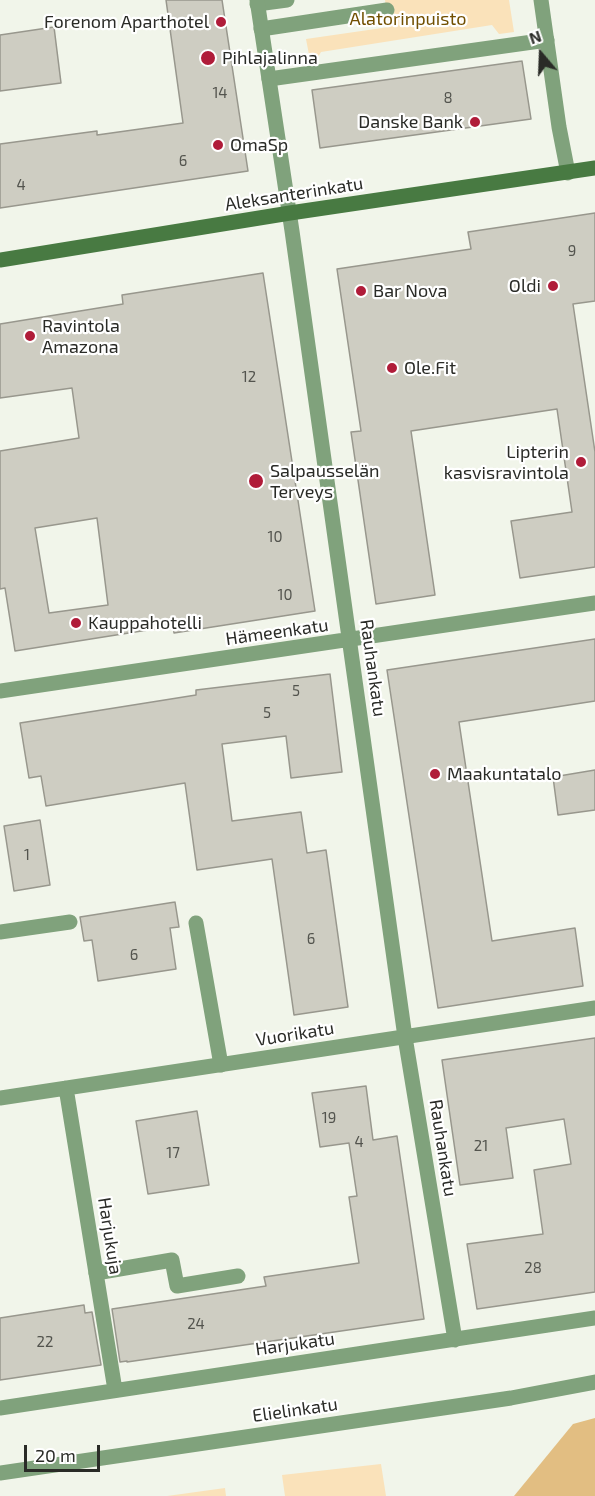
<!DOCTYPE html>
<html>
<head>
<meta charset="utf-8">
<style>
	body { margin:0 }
	#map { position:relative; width:595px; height:1496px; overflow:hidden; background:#f1f5ea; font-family:"Exo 2",sans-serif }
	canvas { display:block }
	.north { position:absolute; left:511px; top:24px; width:60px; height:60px; -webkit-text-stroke:4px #fff; paint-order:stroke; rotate:341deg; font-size:16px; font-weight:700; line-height:24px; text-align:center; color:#2a2b27 }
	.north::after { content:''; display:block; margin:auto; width:21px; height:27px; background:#2a2b27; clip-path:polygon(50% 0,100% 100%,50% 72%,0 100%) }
	.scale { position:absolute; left:24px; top:1445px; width:76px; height:27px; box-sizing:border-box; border:3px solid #2a2b27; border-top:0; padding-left:8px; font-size:18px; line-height:21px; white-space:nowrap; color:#2a2b27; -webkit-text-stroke:4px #fff; paint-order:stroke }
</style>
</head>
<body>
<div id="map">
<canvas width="595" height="1496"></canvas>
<div class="north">N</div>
<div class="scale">20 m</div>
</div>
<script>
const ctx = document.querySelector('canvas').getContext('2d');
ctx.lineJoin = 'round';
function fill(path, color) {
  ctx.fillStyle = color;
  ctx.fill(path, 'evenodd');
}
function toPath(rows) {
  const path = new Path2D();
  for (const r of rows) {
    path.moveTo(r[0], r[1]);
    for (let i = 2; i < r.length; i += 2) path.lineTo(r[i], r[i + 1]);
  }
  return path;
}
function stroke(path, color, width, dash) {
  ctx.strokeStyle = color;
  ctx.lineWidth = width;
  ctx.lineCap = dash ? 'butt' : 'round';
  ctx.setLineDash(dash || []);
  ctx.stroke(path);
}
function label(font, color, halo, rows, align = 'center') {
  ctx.font = font + ' "Exo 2",sans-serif';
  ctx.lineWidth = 4.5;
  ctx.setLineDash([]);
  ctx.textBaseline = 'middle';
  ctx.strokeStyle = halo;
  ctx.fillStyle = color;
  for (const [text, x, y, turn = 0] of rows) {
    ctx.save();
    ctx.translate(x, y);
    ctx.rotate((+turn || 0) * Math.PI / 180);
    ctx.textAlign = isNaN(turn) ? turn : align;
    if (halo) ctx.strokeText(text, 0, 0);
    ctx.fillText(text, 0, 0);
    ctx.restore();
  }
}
fill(toPath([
	[385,0,509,0,514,32,499,34,492,25,321,52,317,59,310,60,306,39,389,27],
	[381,1464,386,1496,285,1496,282,1475],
	[225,1488,226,1496,167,1496]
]), '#fae2ba');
fill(toPath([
	[595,1418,595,1496,514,1496,573,1424]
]), '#e2be82');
const building = toPath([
	[166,0,222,0,248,171,0,208,0,144,97,131,97,135,183,123,166,0],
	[54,27,61,83,0,91,0,35,54,27],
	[522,61,531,119,320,148,312,90,522,61],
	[595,213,595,301,573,304,595,452,595,567,520,578,511,521,572,512,557,409,411,431,435,595,376,604,351,432,361,431,337,269,471,249,468,232,595,213],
	[263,273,315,611,174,633,173,626,15,651,5,588,0,589,0,451,79,438,72,388,0,398,0,324,123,304,122,295,263,273],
	[97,518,108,605,49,613,35,528,97,518],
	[595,639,595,701,459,722,492,941,575,928,583,986,438,1008,387,670,595,639],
	[330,674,342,772,291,778,286,736,222,744,232,821,301,812,307,853,326,850,348,1007,294,1015,272,859,197,870,185,783,46,806,41,776,29,778,20,723,196,695,196,690,330,674],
	[595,770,595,810,558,815,553,777,595,770],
	[40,820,50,885,14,891,4,826,40,820],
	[175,902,179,927,170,928,176,969,98,981,92,940,84,941,80,917,175,902],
	[595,1038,595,1292,477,1309,467,1244,543,1234,534,1170,571,1164,564,1119,506,1128,513,1178,460,1185,442,1060,595,1038],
	[366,1086,373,1140,397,1136,424,1319,127,1362,127,1361,120,1362,112,1309,266,1286,264,1277,359,1263,349,1197,357,1196,349,1143,320,1147,312,1093,366,1086],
	[197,1111,209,1185,148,1194,136,1121,197,1111],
	[84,1305,85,1313,92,1312,101,1365,0,1380,0,1318,84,1305]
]);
fill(building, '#cecdc2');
stroke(building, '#98978d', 1.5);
stroke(toPath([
	[257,4,287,0],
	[261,29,387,10],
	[269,79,547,40],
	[196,923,221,1065],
	[0,932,70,922],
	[96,1273,172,1260,177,1286,238,1276]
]), '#80a27c', 15);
stroke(toPath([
	[257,0,292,231,405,1037,455,1340],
	[541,0,559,127,568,173],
	[0,691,595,603],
	[66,1088,115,1390],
	[0,1098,595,1008],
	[0,1408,595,1318],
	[0,1473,511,1398,595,1382]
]), '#80a27c', 15);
stroke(toPath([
	[0,260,290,213,595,168]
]), '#487a42', 15);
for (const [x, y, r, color] of [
	[221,22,6,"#b01c39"],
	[208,58,8,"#b01c39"],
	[475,122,6,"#b01c39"],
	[218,145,6,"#b01c39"],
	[553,286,6,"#b01c39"],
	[361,291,6,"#b01c39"],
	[30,336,6,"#b01c39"],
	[392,368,6,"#b01c39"],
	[581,462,6,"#b01c39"],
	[256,481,8,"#b01c39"],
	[76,623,6,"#b01c39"],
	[435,774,6,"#b01c39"]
]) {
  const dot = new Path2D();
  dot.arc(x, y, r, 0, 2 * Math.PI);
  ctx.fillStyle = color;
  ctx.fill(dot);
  stroke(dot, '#fff', 2);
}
label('15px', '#53544e', null, [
	["14",220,93],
	["8",448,98],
	["6",183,161],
	["4",21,185],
	["9",572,251],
	["12",249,377],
	["10",275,537],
	["10",285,595],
	["5",296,691],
	["5",267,713],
	["1",27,855],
	["6",311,939],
	["6",134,955],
	["19",329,1118],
	["4",359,1142],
	["21",481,1146],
	["17",173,1153],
	["28",533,1268],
	["24",196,1324],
	["22",45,1342]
]);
label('18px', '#714f00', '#fff', [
	["Alatorinpuisto",408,19]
]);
label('18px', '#2a2b27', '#fff', [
	["Forenom Aparthotel",209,22,"right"],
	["Pihlajalinna",222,58],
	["Danske Bank",463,122,"right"],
	["OmaSp",230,145],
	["Oldi",541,286,"right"],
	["Bar Nova",373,291],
	["Ravintola",42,326],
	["Amazona",42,347],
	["Ole.Fit",404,368],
	["Lipterin",569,452,"right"],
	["kasvisravintola",569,473,"right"],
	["Salpausselän",270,471],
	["Terveys",270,492],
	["Kauppahotelli",88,623],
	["Maakuntatalo",447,774]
], 'left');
label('18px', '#2a2b27', '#fff', [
	["Aleksanterinkatu",294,194,-9],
	["Hämeenkatu",277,632,-8],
	["Rauhankatu",373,668,82],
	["Vuorikatu",295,1034,-9],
	["Rauhankatu",443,1148,81],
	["Harjukuja",110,1236,81],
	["Harjukatu",295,1344,-8],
	["Elielinkatu",295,1410,-8]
]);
</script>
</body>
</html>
